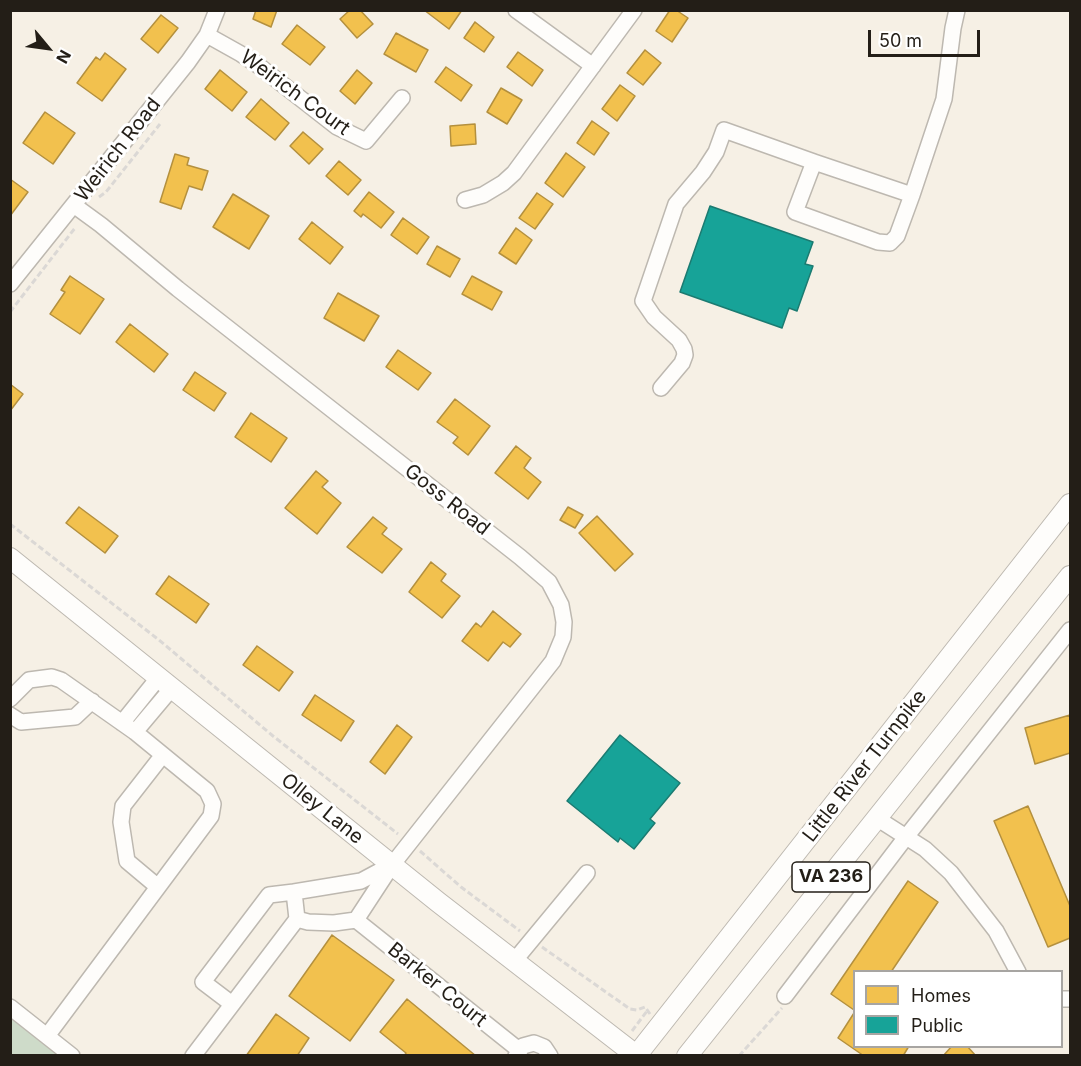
<!DOCTYPE html>
<html>
<head>
<meta charset="utf-8">
<style>
	body { margin:0 }
	#map { position:relative; width:1081px; height:1066px; overflow:hidden; background:#f6f0e5; font-family:Inter,sans-serif }
	canvas { display:block }
	.frame { position:absolute; inset:0; border:12px solid #231e17; pointer-events:none }
	.legend { position:absolute; left:853px; top:970px; width:210px; height:78px; box-sizing:border-box; background:#fff; border:2px solid #a7a5a2; margin:0; padding:8px 10px; list-style:none; font-size:18px; color:#231e17 }
	.legend li { display:flex; align-items:center; gap:12px; height:30px }
	.legend b { width:30px; border:2px solid #a7a5a2 }
	.north { position:absolute; left:18px; top:18px; width:60px; height:60px; -webkit-text-stroke:4px #fff; paint-order:stroke; rotate:119deg; font-size:16px; font-weight:700; line-height:24px; text-align:center; color:#231e17 }
	.north::after { content:''; display:block; margin:auto; width:21px; height:27px; background:#231e17; clip-path:polygon(50% 0,100% 100%,50% 72%,0 100%) }
	.scale { position:absolute; left:868px; top:30px; width:112px; height:27px; box-sizing:border-box; border:3px solid #231e17; border-top:0; padding-left:8px; font-size:18px; line-height:21px; white-space:nowrap; color:#231e17; -webkit-text-stroke:4px #fff; paint-order:stroke }
</style>
</head>
<body>
<div id="map">
<canvas width="1081" height="1066"></canvas>
<div class="frame"></div>
<ul class="legend">
<li><b style="height:16px;background:#f2c14e"></b>Homes</li>
<li><b style="height:16px;background:#17a398"></b>Public</li>
</ul>
<div class="north">N</div>
<div class="scale">50 m</div>
</div>
<script>
const ctx = document.querySelector('canvas').getContext('2d');
ctx.lineJoin = 'round';
function fill(path, color) {
  ctx.fillStyle = color;
  ctx.fill(path, 'evenodd');
}
function toPath(rows) {
  const path = new Path2D();
  for (const r of rows) {
    path.moveTo(r[0], r[1]);
    for (let i = 2; i < r.length; i += 2) path.lineTo(r[i], r[i + 1]);
  }
  return path;
}
function stroke(path, color, width, dash) {
  ctx.strokeStyle = color;
  ctx.lineWidth = width;
  ctx.lineCap = dash ? 'butt' : 'round';
  ctx.setLineDash(dash || []);
  ctx.stroke(path);
}
function label(font, color, halo, rows, align = 'center') {
  ctx.font = font + ' Inter,sans-serif';
  ctx.lineWidth = 6;
  ctx.setLineDash([]);
  ctx.textBaseline = 'middle';
  ctx.strokeStyle = halo;
  ctx.fillStyle = color;
  for (const [text, x, y, turn = 0] of rows) {
    ctx.save();
    ctx.translate(x, y);
    ctx.rotate((+turn || 0) * Math.PI / 180);
    ctx.textAlign = isNaN(turn) ? turn : align;
    if (halo) ctx.strokeText(text, 0, 0);
    ctx.fillText(text, 0, 0);
    ctx.restore();
  }
}
fill(toPath([
	[11,1011,69,1055,11,1055]
]), '#cedbc9');
const homes = toPath([
	[256,10,277,10,271,27,253,19,256,10],
	[350,10,360,10,373,24,357,38,340,19,350,10],
	[424,10,462,10,449,29,424,10],
	[670,10,676,10,688,18,672,42,656,31,670,10],
	[161,15,178,28,158,53,141,39,161,15],
	[475,22,494,37,484,52,464,38,475,22],
	[297,25,325,47,310,65,282,44,297,25],
	[396,33,428,50,416,72,384,54,396,33],
	[645,50,661,63,643,85,627,73,645,50],
	[518,52,543,70,532,86,507,67,518,52],
	[105,53,126,69,102,101,77,83,96,57,100,60,105,53],
	[446,67,472,85,461,101,435,82,446,67],
	[220,70,247,92,232,111,205,89,220,70],
	[357,70,372,83,355,104,340,91,357,70],
	[620,85,635,96,617,121,602,109,620,85],
	[501,88,522,100,507,124,487,112,501,88],
	[261,99,289,123,275,140,246,117,261,99],
	[45,112,75,133,53,164,23,143,45,112],
	[592,121,609,133,594,155,577,143,592,121],
	[475,124,476,144,451,146,450,126,475,124],
	[303,132,323,149,309,164,290,146,303,132],
	[566,153,585,167,563,197,545,183,566,153],
	[175,154,189,158,187,165,208,171,202,190,189,186,181,209,160,202,175,154],
	[339,161,361,180,348,195,326,176,339,161],
	[10,179,28,192,10,216,10,179],
	[369,192,394,212,381,228,363,214,361,217,354,211,369,192],
	[537,193,553,204,535,229,519,218,537,193],
	[233,194,269,216,249,249,213,227,233,194],
	[403,218,429,237,417,254,391,235,403,218],
	[312,222,343,247,330,264,299,239,312,222],
	[516,228,532,240,516,264,499,253,516,228],
	[437,246,460,259,450,277,427,264,437,246],
	[70,276,104,299,80,334,50,314,65,292,61,290,70,276],
	[472,276,502,292,492,310,462,294,472,276],
	[338,293,379,316,364,341,324,318,338,293],
	[130,324,168,354,154,372,116,342,130,324],
	[398,350,431,373,418,390,386,367,398,350],
	[195,372,226,393,214,411,183,390,195,372],
	[10,384,23,394,10,411,10,384],
	[455,399,490,426,468,455,453,443,458,437,437,422,455,399],
	[251,413,287,438,271,462,235,437,251,413],
	[516,446,531,458,524,468,541,482,528,499,495,473,516,446],
	[316,471,328,481,322,487,341,503,317,534,285,508,316,471],
	[79,507,118,536,105,553,66,523,79,507],
	[568,507,583,515,575,528,560,520,568,507],
	[597,516,633,554,615,571,579,533,597,516],
	[373,517,387,528,382,534,402,549,382,573,347,547,373,517],
	[431,562,446,574,441,581,460,596,442,618,409,592,431,562],
	[169,576,209,604,196,623,156,594,169,576],
	[493,611,521,634,510,647,503,642,488,661,462,641,476,623,481,627,493,611],
	[257,646,293,672,279,691,243,665,257,646],
	[315,695,354,721,341,741,302,715,315,695],
	[1070,715,1070,753,1035,764,1025,728,1070,715],
	[397,725,412,737,385,774,370,762,397,725],
	[1028,806,1070,906,1070,938,1048,947,994,821,1028,806],
	[908,881,938,902,891,972,854,972,854,1010,831,994,908,881],
	[332,935,394,980,350,1041,289,996,332,935],
	[407,999,476,1056,404,1056,406,1053,380,1032,407,999],
	[854,1013,854,1046,909,1046,903,1056,864,1056,838,1038,854,1013],
	[276,1014,309,1038,297,1056,246,1056,276,1014],
	[952,1046,967,1046,976,1056,943,1056,952,1046]
]);
fill(homes, '#f2c14e');
stroke(homes, '#b4903e', 1.5);
const public = toPath([
	[710,206,813,242,805,264,813,266,797,311,789,308,782,328,680,292,710,206],
	[620,735,680,783,650,819,655,823,634,849,620,838,618,842,567,801,620,735]
]);
fill(public, '#17a398');
stroke(public, '#1b7b71', 1.5);
const minor = toPath([
	[516,10,593,66],
	[207,35,241,54,259,66,337,127,366,141,402,98],
	[912,195,814,162,795,212,878,242,890,243,897,236,912,195,944,99,953,28,957,10],
	[465,200,483,195,503,183,514,173,634,10],
	[75,206,101,225,178,289,520,557,549,582,561,605,564,622,563,637,553,661,392,865,356,920],
	[10,284,188,62,207,35,217,10],
	[661,388,682,363,685,355,684,349,679,340,654,317,643,301,676,204,703,172,716,152,724,130,814,162],
	[10,699,29,680,52,677,61,680,135,732,207,791,213,804,211,816,47,1036],
	[10,715,21,722,75,717,92,701],
	[122,723,159,677],
	[135,732,172,688],
	[878,819,925,849,951,873,996,931,1018,972],
	[158,887,127,861,121,822,123,806,162,756],
	[297,919,308,922,334,923,356,920,519,1050],
	[515,960,587,873],
	[785,996,906,837,1070,630],
	[1062,999,1070,999],
	[232,1004,203,982,269,895,294,892],
	[10,1007,72,1056],
	[193,1056,297,919,294,892,361,881,389,866],
	[516,1056,523,1046,534,1043,544,1047,550,1056]
]);
const major = toPath([
	[10,558,438,902,637,1056],
	[636,1056,1070,504],
	[687,1056,1070,576]
]);
stroke(minor, '#bdb8b0', 18);
stroke(major, '#bdb8b0', 22);
stroke(toPath([
	[99,197,106,192,160,124],
	[10,312,75,228],
	[10,524,159,640,273,736,398,834],
	[420,851,461,887,520,931],
	[542,947,630,1009,637,1010,645,1007,650,1014],
	[632,1031,647,1011],
	[739,1056,782,1008]
]), '#dbd8d5', 3, [6, 3]);
stroke(minor, '#fefdfb', 15);
stroke(major, '#fefdfb', 20);
for (const [x, y, w] of [
	[831,877,78]
]) {
  const box = new Path2D();
  box.roundRect(x - w / 2, y - 15, w, 30, 4.5);
  ctx.fillStyle = '#fff';
  ctx.fill(box);
  stroke(box, '#231e17', 1.5);
}
label('bold 18px', '#231e17', null, [
	["VA 236",831,877]
]);
label('20px', '#231e17', '#fff', [
	["Weirich Court",295,93,36],
	["Weirich Road",118,150,-52],
	["Goss Road",447,500,38],
	["Little River Turnpike",865,766,-52],
	["Olley Lane",322,809,39],
	["Barker Court",437,985,39]
]);
</script>
</body>
</html>
